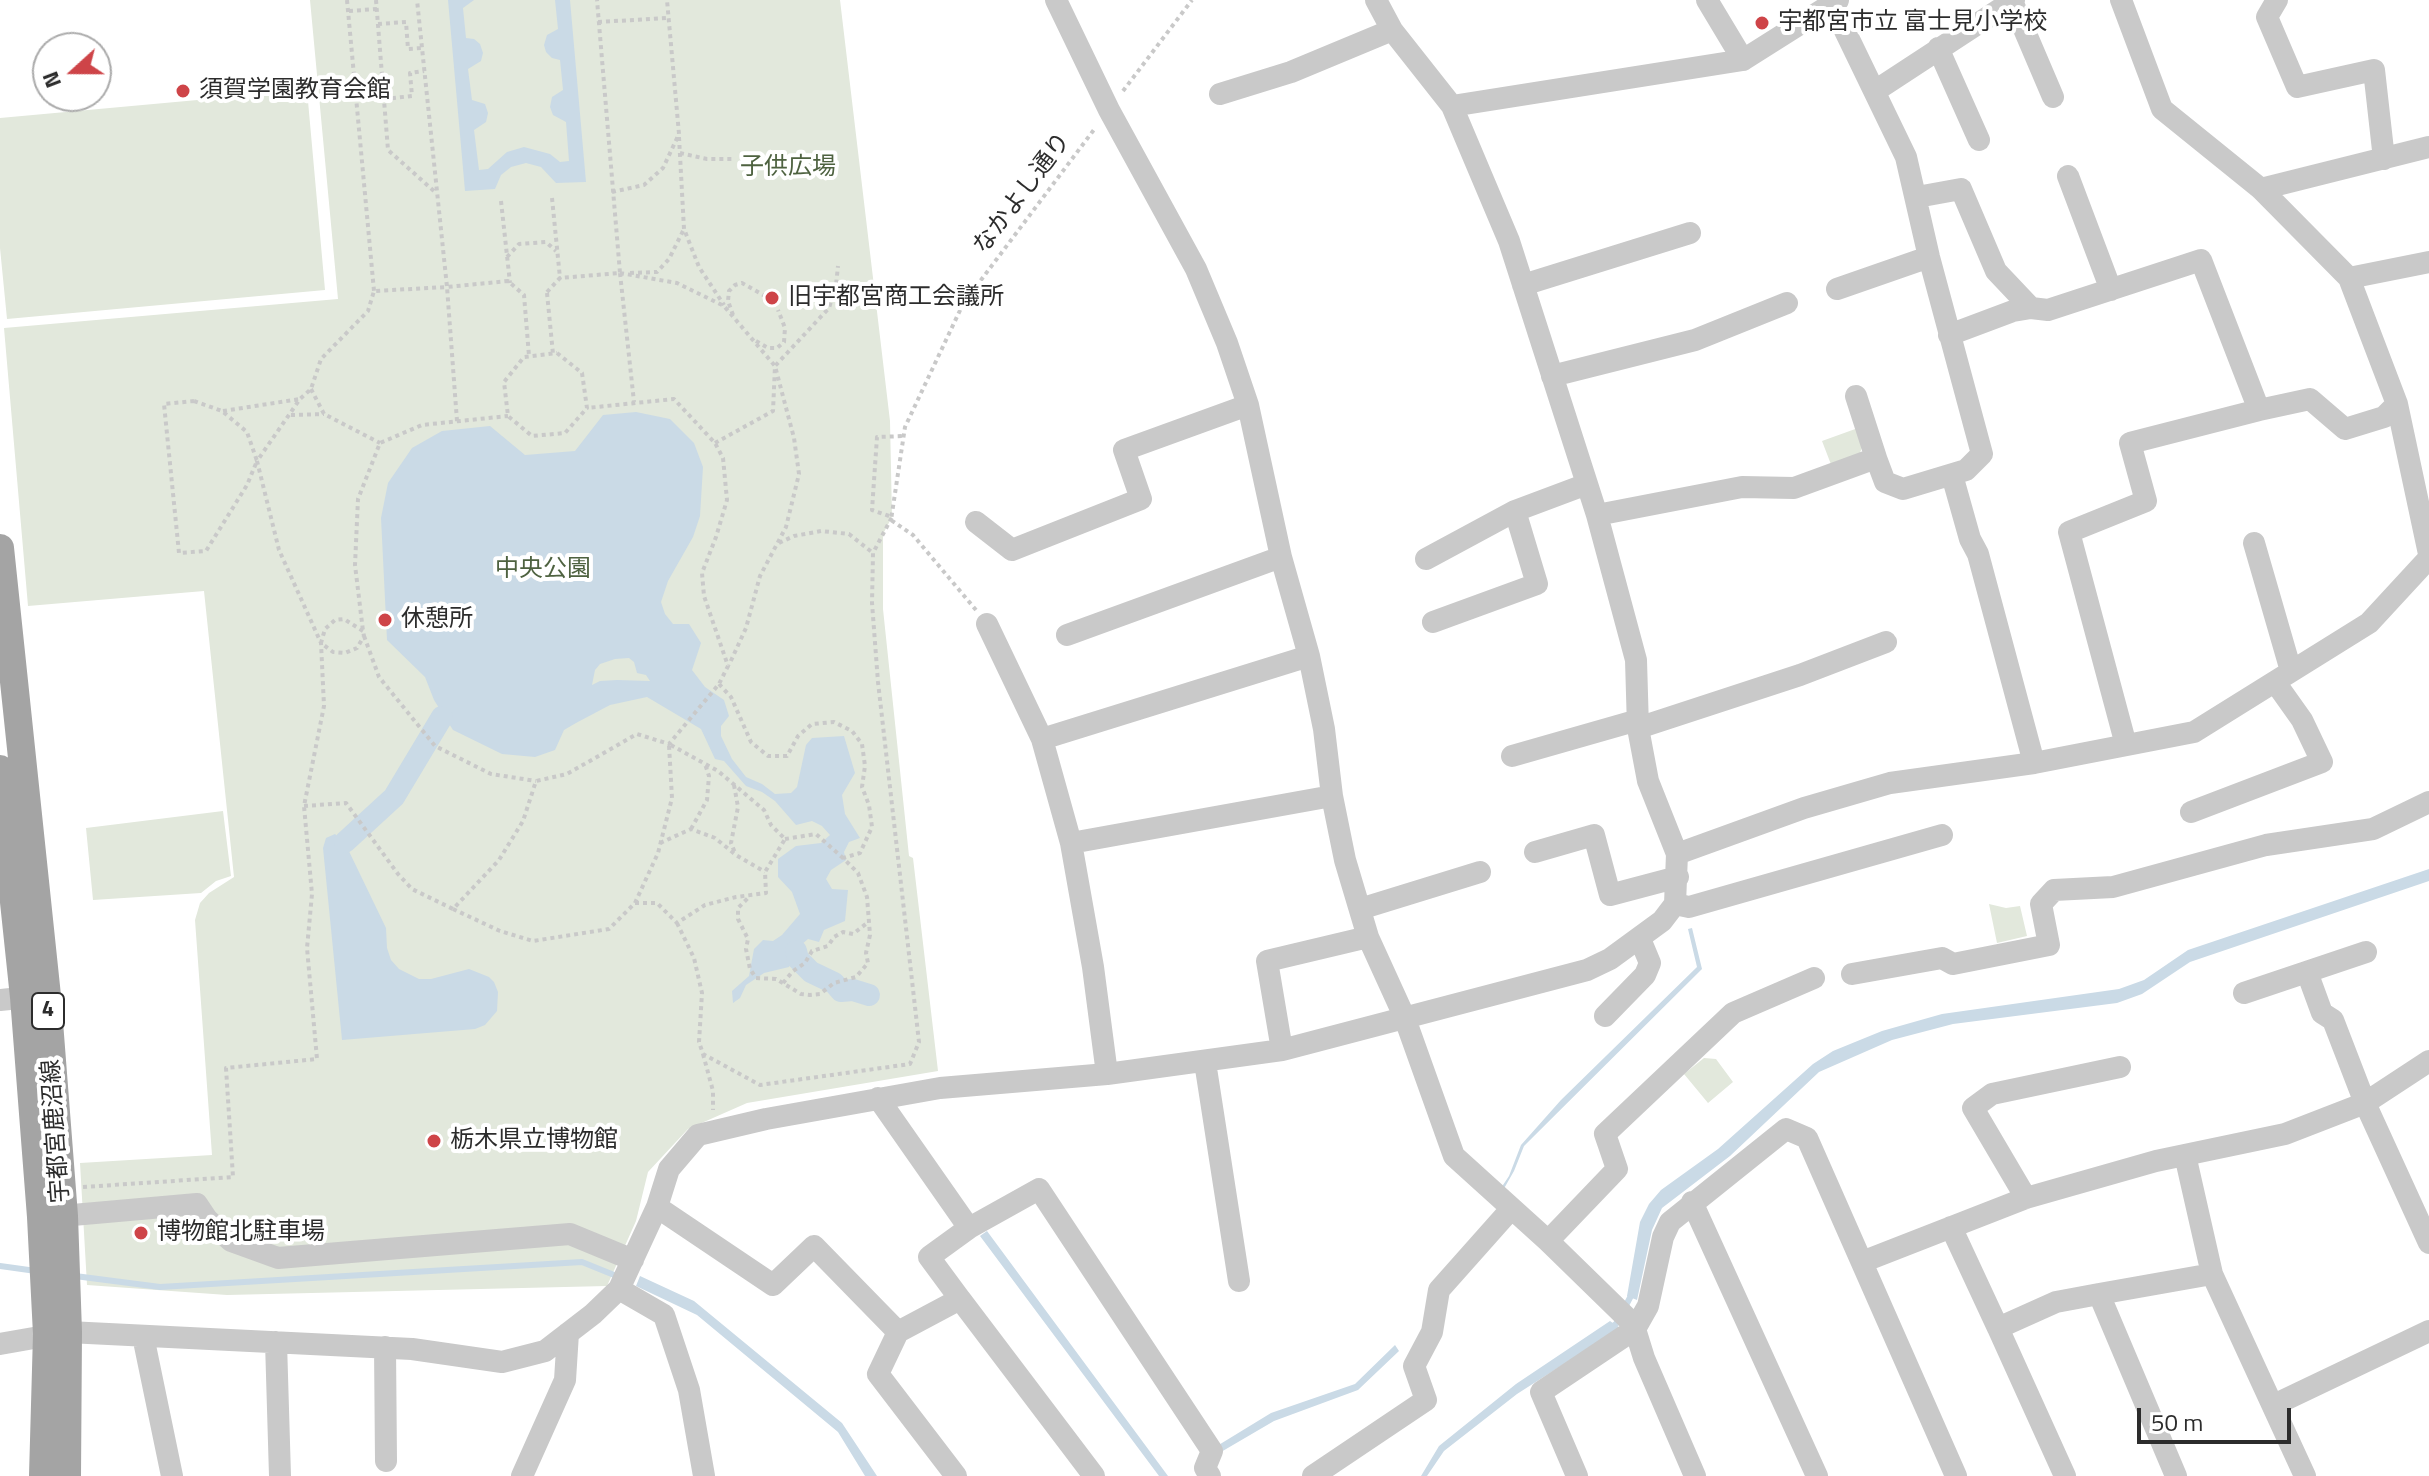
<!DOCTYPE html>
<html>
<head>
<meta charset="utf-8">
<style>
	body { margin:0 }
	#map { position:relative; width:2429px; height:1476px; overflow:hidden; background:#fff; font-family:"Titillium Web",sans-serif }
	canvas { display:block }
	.north { position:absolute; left:32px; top:32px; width:80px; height:80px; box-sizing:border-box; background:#fff; border:2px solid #ababab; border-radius:50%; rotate:249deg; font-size:22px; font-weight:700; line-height:32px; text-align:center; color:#2c2c2c }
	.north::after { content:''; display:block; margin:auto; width:28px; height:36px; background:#ce4448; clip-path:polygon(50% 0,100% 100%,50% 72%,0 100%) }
	.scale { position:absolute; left:2137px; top:1408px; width:154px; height:36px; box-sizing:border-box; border:4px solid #2c2c2c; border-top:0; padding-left:10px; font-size:24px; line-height:28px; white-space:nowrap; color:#2c2c2c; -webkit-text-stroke:6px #fff; paint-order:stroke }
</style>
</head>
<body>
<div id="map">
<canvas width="2429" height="1476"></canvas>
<div class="north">N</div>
<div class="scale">50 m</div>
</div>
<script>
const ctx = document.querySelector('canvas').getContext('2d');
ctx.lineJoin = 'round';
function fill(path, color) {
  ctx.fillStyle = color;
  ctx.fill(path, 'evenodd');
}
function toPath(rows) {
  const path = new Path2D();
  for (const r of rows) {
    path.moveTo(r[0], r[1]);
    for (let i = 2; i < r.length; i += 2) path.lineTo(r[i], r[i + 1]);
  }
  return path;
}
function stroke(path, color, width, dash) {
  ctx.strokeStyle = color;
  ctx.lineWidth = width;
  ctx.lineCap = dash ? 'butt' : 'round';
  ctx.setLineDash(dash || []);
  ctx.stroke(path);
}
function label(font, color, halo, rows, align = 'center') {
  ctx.font = font + ' "Titillium Web","Noto Sans JP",sans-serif';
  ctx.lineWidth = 8;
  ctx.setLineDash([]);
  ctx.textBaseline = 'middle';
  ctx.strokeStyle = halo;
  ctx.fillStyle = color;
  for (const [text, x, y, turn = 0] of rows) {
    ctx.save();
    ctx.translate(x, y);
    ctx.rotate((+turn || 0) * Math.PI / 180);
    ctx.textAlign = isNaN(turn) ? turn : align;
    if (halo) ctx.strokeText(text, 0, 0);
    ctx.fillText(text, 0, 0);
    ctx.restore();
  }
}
fill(toPath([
	[310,0,840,0,890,421,892,517,883,534,883,609,909,856,913,858,938,1071,747,1103,688,1129,648,1172,636,1221,607,1286,227,1295,87,1285,80,1163,212,1155,195,920,200,903,209,893,234,877,204,591,28,606,4,328,338,299],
	[307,90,325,290,7,319,0,248,0,118],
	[1858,428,1863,445,1858,458,1832,467,1822,441],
	[223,811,231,876,216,881,201,893,93,900,86,828],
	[1989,904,2006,908,2020,906,2027,936,1997,943],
	[1704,1058,1716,1059,1733,1082,1708,1103,1684,1074]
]), '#e2e8dc');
fill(toPath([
	[448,0,474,0,463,8,466,38,474,39,480,44,483,53,481,61,468,69,472,100,485,104,488,113,486,122,474,130,479,170,488,169,507,152,524,147,550,154,560,162,569,161,566,122,553,115,550,107,552,97,563,90,560,60,552,58,546,52,544,45,547,35,558,29,555,0,570,0,586,182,556,183,541,167,526,163,511,167,501,175,495,189,465,191],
	[636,412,670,419,694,443,703,467,700,516,693,537,668,581,661,602,665,614,673,624,689,624,701,643,692,670,705,687,724,700,729,716,721,726,721,736,732,759,746,777,762,784,775,794,791,793,797,787,806,745,812,738,844,736,855,773,842,795,845,814,860,838,849,842,844,852,846,860,831,870,826,879,832,889,848,890,845,921,824,930,819,942,808,939,795,950,789,967,764,973,746,985,740,998,733,1003,732,991,749,976,754,949,763,940,773,941,782,935,800,914,792,892,778,877,778,859,796,846,821,843,830,835,822,826,812,821,796,825,775,801,762,792,746,786,724,761,715,759,701,729,647,697,610,705,576,723,564,730,555,750,535,757,502,754,453,730,434,700,425,677,387,640,381,518,388,483,412,448,442,431,490,426,525,455,575,451,603,415],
	[629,658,634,662,637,673,646,675,650,681,617,680,600,681,592,685,595,670,600,664,615,659],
	[335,834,345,843,386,928,387,948,391,960,399,969,419,979,431,979,469,969,489,977,494,982,498,992,497,1011,485,1025,475,1029,342,1040,323,848,326,838],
	[2429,869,2429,881,2190,962,2142,994,2117,1003,1953,1024,1892,1040,1819,1072,1730,1156,1662,1208,1652,1230,1637,1300,1627,1296,1640,1222,1649,1204,1661,1190,1718,1149,1813,1064,1833,1051,1882,1031,1942,1014,2119,989,2144,980,2188,950],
	[1692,928,1702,969,1524,1146,1514,1171,1502,1192,1499,1191,1509,1176,1521,1145,1561,1100,1697,967,1688,929],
	[987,1231,1168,1476,1159,1476,980,1236],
	[640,1276,694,1301,842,1423,877,1476,865,1476,838,1432,697,1315,636,1286],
	[1610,1321,1620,1328,1517,1394,1444,1451,1427,1476,1421,1476,1439,1446,1516,1384],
	[1395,1345,1399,1351,1358,1390,1274,1421,1221,1452,1217,1446,1271,1413,1355,1384]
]), '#cadae6');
stroke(toPath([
	[0,1266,36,1271],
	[75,1276,160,1287,582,1262,619,1277],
	[1609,1329,1616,1324,1633,1292]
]), '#cadae6', 6);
stroke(toPath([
	[345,842,394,797,442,717],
	[796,951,798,959,811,972,834,983,841,991,853,990,869,995]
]), '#cadae6', 22);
stroke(toPath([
	[347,0,374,291],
	[376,0,388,150,435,192],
	[349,11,377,9],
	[598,22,668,18],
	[378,24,406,22,408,49,422,48],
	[1123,91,1192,0],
	[384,99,412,96,410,73,424,71],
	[679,137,684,229,699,267,724,305],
	[680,153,707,159,735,159],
	[612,192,644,185,663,168,679,134,667,0],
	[552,198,560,278,558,280],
	[501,201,510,283],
	[507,257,519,244,546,242,556,251],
	[620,273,677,283,724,306,775,366,794,438,799,474,786,527,760,576,746,628,729,665],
	[620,273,634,402],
	[630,273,657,272,669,259,684,229],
	[547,292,560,278,620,273,597,0],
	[547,293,553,354],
	[733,315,728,301,729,291,735,285,742,283,765,296],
	[756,341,768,348,777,348,784,342,785,328,778,310],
	[557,353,582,373,587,408,565,433,532,436,508,416,504,382,524,357,557,353],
	[311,389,324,414,380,443],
	[194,401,222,411,247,432,257,461,247,485,206,551,179,553,164,404,194,401],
	[223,411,300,399],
	[291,415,324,414],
	[457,421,447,287,508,281,524,295,529,356],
	[715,443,773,411,775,366,829,308,836,285,838,266],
	[779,543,794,536,821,531,849,534,873,553],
	[976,610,913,535,891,520,905,427,963,304,1096,127],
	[363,631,344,619,335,620,325,629,321,643,333,652,345,653,357,648,364,636,363,631,355,565,358,499,380,443,422,425,508,416],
	[364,636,379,677,435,746,491,774,536,781],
	[719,684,731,697,751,742,768,756,787,756,798,736,812,724,834,722,852,731,862,744,865,766,862,787,869,805,872,827,860,853,843,858,858,873,867,897,870,935,866,953,868,963,856,977,834,983,820,994,810,995,801,994,776,979,756,978,750,969,746,949,748,939,738,919,738,908,751,895],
	[734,785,738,807,731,843,735,853],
	[304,806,346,803,398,874,412,889,453,909,499,860,523,821,536,781,567,774,637,734,669,744,719,684,728,666,704,596,702,573,716,537,727,500,723,458,715,443,674,399,587,408],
	[691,829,707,800,709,776,705,764],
	[785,839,816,834,843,858],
	[660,843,691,829,715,838,736,855,765,872],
	[635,903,657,903,677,923,705,905,736,897,766,893,765,872,785,839,771,825,764,810,718,771,669,744],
	[453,909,500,931,533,941,609,929,635,903,658,853,672,798,669,745],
	[677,923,694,958,702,993,699,1042,703,1054,760,1085,910,1064,919,1042,878,682,872,603,873,553,892,517,872,510,877,437,904,436],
	[783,983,793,971,805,963,812,951,828,946,834,937,843,932,853,934,867,923],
	[703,1054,713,1091,713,1110],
	[83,1187,233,1177,226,1068,317,1059,307,948,312,894,304,806,324,706,321,643,279,550,257,461,300,399,311,389,321,359,368,311,374,291,447,287,417,0]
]), '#c9c9c9', 4, [4, 4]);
stroke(toPath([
	[1056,0,1109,110,1196,269,1227,343,1248,405,1281,557,1309,656,1324,729,1332,796,1345,860,1368,937,1404,1016,1454,1156,1548,1241,1628,1319,1635,1329,1644,1358,1695,1476],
	[1707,0,1743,60,1838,0],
	[2121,0,2162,109,2261,189,2349,278,2397,404,2429,554],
	[2277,0,2267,17,2297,87,2374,70,2384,159],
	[2012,1,2053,97],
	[1938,48,1979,140],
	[1875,91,2014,0],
	[1220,94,1291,72,1392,30],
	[1452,106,1743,60],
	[2068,176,2111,290],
	[2261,189,2429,147],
	[1917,197,1961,189,1996,271,2031,308],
	[2349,278,2429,262],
	[1523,285,1690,233],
	[1837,289,1929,257],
	[1949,335,2013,311,2031,308,2048,310,2201,260,2259,410,2310,399,2345,429,2384,417,2397,404],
	[1552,376,1695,340,1787,303],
	[1856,396,1876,458],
	[1952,475,1970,539,1978,554,2034,763],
	[1597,515,1742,487,1794,488,1876,458,1885,482,1903,489,1966,470,1982,454,1929,257,1906,157,1832,4],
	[976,522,1012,550,1141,499,1124,450,1248,405],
	[2254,543,2291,671],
	[1426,559,1515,511],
	[1433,622,1537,584,1515,511,1587,484],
	[987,624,1042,739,1071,843,1093,967,1107,1074],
	[1067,635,1281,557],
	[1638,728,1800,675,1886,642],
	[1042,739,1309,656],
	[2126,745,2069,532,2146,501,2130,443,2259,410],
	[1512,756,1638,720],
	[2191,812,2322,762,2302,720,2275,682],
	[1071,843,1332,796],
	[1535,852,1594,835,1610,895,1678,877],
	[1677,854,1804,808,1890,783,2034,763,2194,732,2369,623,2429,558],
	[1675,904,1689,907,1942,835],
	[1360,909,1480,872],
	[2307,972,2322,1013,2333,1020,2365,1103,2429,1243],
	[1852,974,1942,958,1953,964,2049,945,2041,904,2054,890,2113,887,2266,845,2373,829,2429,802],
	[2244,993,2366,952],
	[0,1000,39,996],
	[1605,1016,1645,975,1650,963,1640,939],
	[1282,1050,1267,961,1368,937],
	[1205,1062,1239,1281],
	[878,1098,969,1228,1039,1189,1212,1451,1205,1468,1210,1476],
	[2185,1155,2212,1274,2305,1476],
	[2026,1198,1973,1108,1992,1094,2120,1067],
	[1692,1202,1817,1476],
	[657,1207,773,1285,814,1246,898,1332,960,1299,1094,1476],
	[50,1217,197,1204,207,1219,231,1241,278,1258,570,1234,633,1260],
	[1951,1227,1998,1328],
	[1548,1241,1617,1169,1605,1134,1733,1013,1814,978],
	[1862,1262,2026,1198,2156,1161,2285,1134,2365,1103,2429,1061],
	[619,1289,664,1315,689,1390,704,1476],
	[960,1299,929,1257,969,1228],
	[898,1332,878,1374,956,1476],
	[143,1336,172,1476],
	[276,1342,280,1476],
	[0,1344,68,1332,412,1349,502,1362,545,1351,593,1314,619,1289,657,1207,669,1169,698,1135,766,1119,940,1088,1107,1074,1282,1050,1587,970,1610,959,1662,921,1675,904,1677,854,1648,781,1638,728,1636,660,1597,515,1509,241,1452,106,1392,30,1376,0],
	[385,1347,386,1461],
	[2274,1405,2429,1331],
	[522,1476,565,1380,568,1333],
	[1313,1476,1426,1400,1414,1366,1432,1332,1439,1290,1511,1209],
	[1577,1476,1541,1392,1635,1329,1648,1306,1663,1237,1670,1222,1786,1129,1807,1138,1956,1476],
	[2065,1476,1998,1328,2056,1302,2099,1294],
	[2176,1476,2099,1294,2212,1274]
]), '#c9c9c9', 22);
stroke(toPath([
	[0,548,47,996,64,1216,68,1332,67,1476],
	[0,769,24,997,41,1217,47,1334,43,1476]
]), '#a4a4a4', 28);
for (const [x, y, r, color] of [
	[1762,23,8,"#ce4448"],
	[183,91,8,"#ce4448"],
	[772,298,8,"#ce4448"],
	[385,620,8,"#ce4448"],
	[434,1141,8,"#ce4448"],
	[141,1233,8,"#ce4448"]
]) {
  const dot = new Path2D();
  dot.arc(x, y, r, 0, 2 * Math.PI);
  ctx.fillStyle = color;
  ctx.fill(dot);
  stroke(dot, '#fff', 3);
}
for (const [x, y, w] of [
	[48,1011,32]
]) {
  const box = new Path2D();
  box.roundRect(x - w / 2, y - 18, w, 36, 6);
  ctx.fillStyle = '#fff';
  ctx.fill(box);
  stroke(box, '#2c2c2c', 2);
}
label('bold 22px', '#2c2c2c', null, [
	["4",48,1011]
]);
label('24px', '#2c2c2c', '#fff', [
	["宇都宮市立 富士見小学校",1778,23],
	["須賀学園教育会館",199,91],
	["旧宇都宮商工会議所",788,298],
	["休憩所",401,620],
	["栃木県立博物館",450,1141],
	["博物館北駐車場",157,1233]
], 'left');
label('24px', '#4e6240', '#fff', [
	["子供広場",788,168],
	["中央公園",543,570]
]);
label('24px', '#2c2c2c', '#fff', [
	["なかよし通り",1023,194,-53],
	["宇都宮鹿沼線",57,1131,-94]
]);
</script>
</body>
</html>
